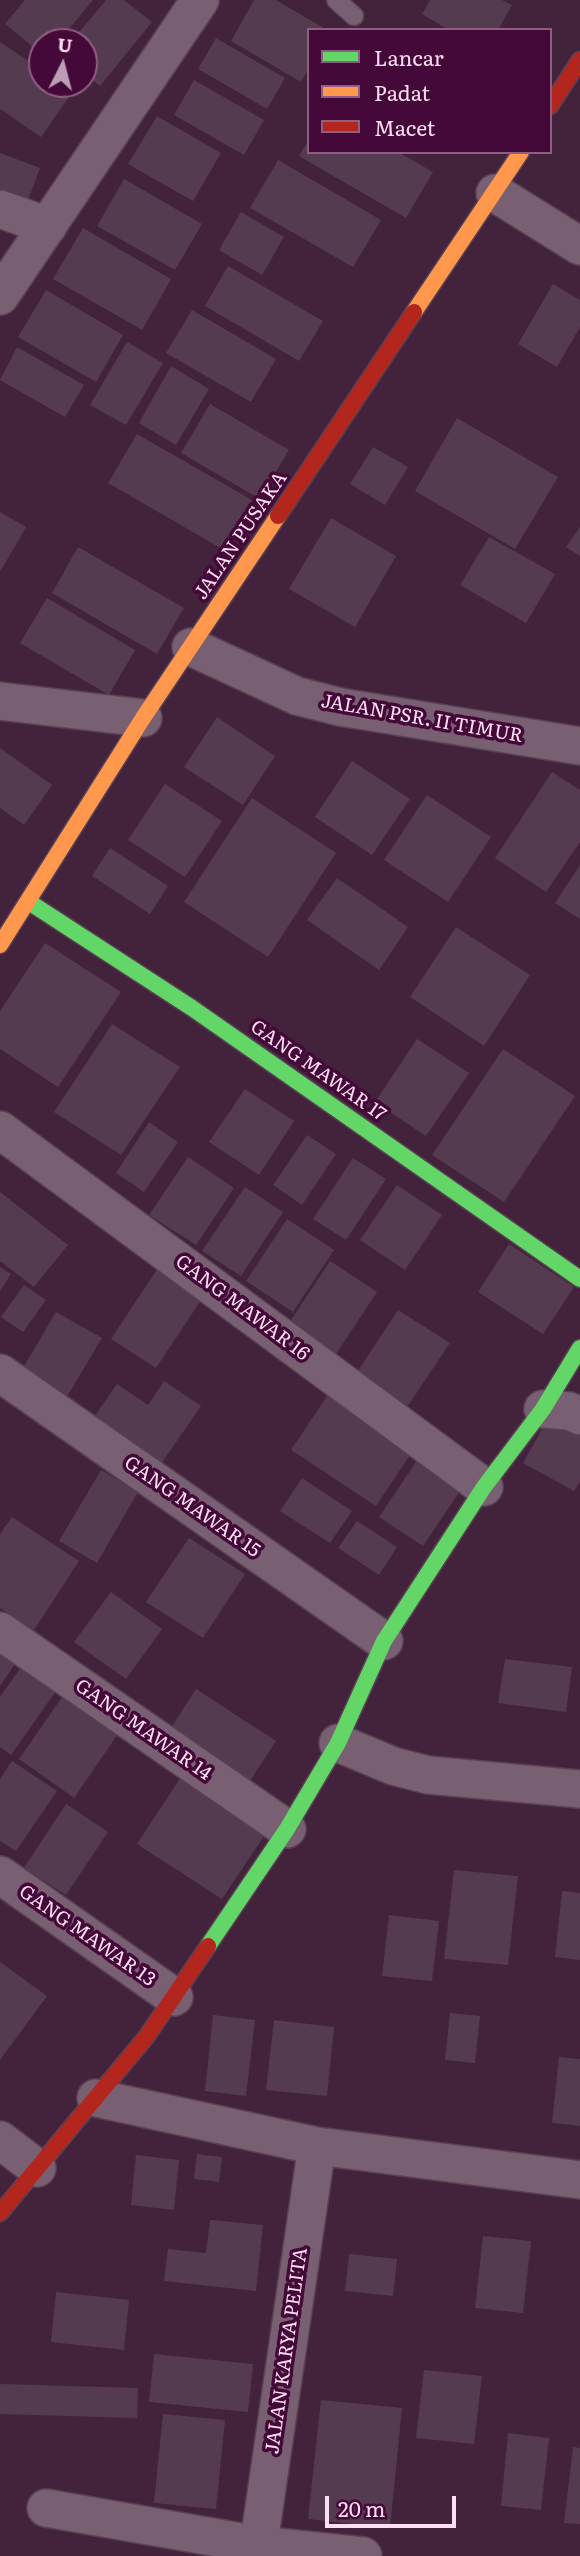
<!DOCTYPE html>
<html>
<head>
<meta charset="utf-8">
<style>
	body { margin:0 }
	#map { position:relative; width:580px; height:2556px; overflow:hidden; background:#43233c; font-family:Literata,serif }
	canvas { display:block }
	.legend { position:absolute; left:307px; top:28px; width:245px; height:126px; box-sizing:border-box; background:#450939; border:2px solid #8f5f83; margin:0; padding:9px 12px; list-style:none; font-size:21px; color:#fddff3 }
	.legend li { display:flex; align-items:center; gap:14px; height:35px }
	.legend b { width:35px; border:2px solid #8f5f83 }
	.north { position:absolute; left:28px; top:28px; width:70px; height:70px; box-sizing:border-box; background:#450939; border:2px solid #8f5f83; border-radius:50%; rotate:6deg; font-size:19px; font-weight:700; line-height:28px; text-align:center; color:#fddff3 }
	.north::after { content:''; display:block; margin:auto; width:24px; height:32px; background:#bc9db3; clip-path:polygon(50% 0,100% 100%,50% 72%,0 100%) }
	.scale { position:absolute; left:325px; top:2496px; width:131px; height:32px; box-sizing:border-box; border:4px solid #fddff3; border-top:0; padding-left:9px; font-size:21px; line-height:24px; white-space:nowrap; color:#fddff3; -webkit-text-stroke:5px #450939; paint-order:stroke }
</style>
</head>
<body>
<div id="map">
<canvas width="580" height="2556"></canvas>
<ul class="legend">
<li><b style="height:9px;background:#63d668"></b>Lancar</li>
<li><b style="height:9px;background:#ff974d"></b>Padat</li>
<li><b style="height:9px;background:#b3261e"></b>Macet</li>
</ul>
<div class="north">U</div>
<div class="scale">20 m</div>
</div>
<script>
const ctx = document.querySelector('canvas').getContext('2d');
ctx.lineJoin = 'round';
function fill(path, color) {
  ctx.fillStyle = color;
  ctx.fill(path, 'evenodd');
}
function toPath(rows) {
  const path = new Path2D();
  for (const r of rows) {
    path.moveTo(r[0], r[1]);
    for (let i = 2; i < r.length; i += 2) path.lineTo(r[i], r[i + 1]);
  }
  return path;
}
function stroke(path, color, width, dash) {
  ctx.strokeStyle = color;
  ctx.lineWidth = width;
  ctx.lineCap = dash ? 'butt' : 'round';
  ctx.setLineDash(dash || []);
  ctx.stroke(path);
}
function label(font, color, halo, rows, align = 'center') {
  ctx.font = font + ' Literata,serif';
  ctx.lineWidth = 7;
  ctx.setLineDash([]);
  ctx.textBaseline = 'middle';
  ctx.strokeStyle = halo;
  ctx.fillStyle = color;
  for (const [text, x, y, turn = 0] of rows) {
    ctx.save();
    ctx.translate(x, y);
    ctx.rotate((+turn || 0) * Math.PI / 180);
    ctx.textAlign = isNaN(turn) ? turn : align;
    if (halo) ctx.strokeText(text, 0, 0);
    ctx.fillText(text, 0, 0);
    ctx.restore();
  }
}
fill(toPath([
	[25,0,93,0,58,42,42,42,42,54,5,24],
	[106,0,124,0,152,22,100,86,84,72,84,42,71,42],
	[254,0,276,0,327,30,309,30,309,68,301,82,231,41],
	[430,0,502,0,512,5,498,30,449,30,422,14],
	[216,38,285,78,267,109,198,69],
	[0,42,42,70,42,84,63,84,73,91,41,137,0,109],
	[194,80,264,120,244,155,174,115],
	[157,116,221,153,193,201,128,164],
	[309,139,309,152,398,152,433,172,406,218,299,156],
	[0,153,40,168,25,208,0,198],
	[278,160,381,220,353,267,250,208],
	[124,179,202,224,175,270,97,226],
	[241,212,284,237,262,275,219,250],
	[83,228,171,279,142,330,53,279],
	[228,266,323,321,299,361,205,306],
	[553,284,580,300,580,327,557,367,518,344],
	[46,290,123,335,96,382,18,337],
	[192,310,276,359,251,402,166,353],
	[127,342,163,363,126,425,90,405],
	[17,347,84,385,65,417,0,380],
	[171,366,209,389,176,445,139,423],
	[210,404,289,450,260,499,181,453],
	[457,418,558,477,515,549,415,491],
	[137,434,252,500,224,550,108,483],
	[373,447,408,467,385,505,350,484],
	[0,512,26,527,0,572],
	[331,518,396,556,355,627,289,589],
	[580,527,580,556,566,547],
	[489,537,555,574,526,623,460,585],
	[78,547,184,608,157,654,52,593],
	[47,598,135,650,109,695,20,643],
	[217,717,275,756,243,805,184,767],
	[0,748,52,785,24,825,0,808],
	[352,761,410,799,372,855,315,817],
	[552,772,580,790,580,842,546,892,495,858],
	[165,784,222,821,185,877,128,840],
	[427,795,491,837,448,902,384,860],
	[252,798,336,853,268,957,184,902],
	[110,848,168,886,150,914,92,876],
	[580,865,580,919,555,903],
	[337,878,408,927,379,970,307,920],
	[456,927,530,975,484,1046,410,997],
	[45,943,121,992,58,1087,0,1049,0,1011],
	[112,1024,180,1067,121,1155,54,1112],
	[417,1039,469,1073,426,1136,375,1102],
	[503,1049,575,1096,504,1202,432,1155],
	[245,1089,294,1121,259,1175,209,1142],
	[149,1122,178,1142,144,1192,116,1173],
	[307,1135,336,1154,302,1205,273,1185],
	[188,1157,234,1188,196,1245,149,1215],
	[353,1158,386,1179,346,1240,313,1219],
	[397,1185,442,1215,405,1270,360,1240],
	[245,1187,283,1212,241,1276,202,1251],
	[0,1192,68,1245,34,1287,0,1261],
	[287,1219,334,1250,293,1312,246,1281],
	[509,1244,574,1287,543,1334,478,1292],
	[330,1261,377,1292,334,1357,287,1326],
	[160,1265,205,1294,156,1368,111,1339],
	[0,1267,11,1274,0,1291],
	[24,1285,46,1300,23,1332,1,1317],
	[398,1310,450,1343,405,1410,354,1377],
	[56,1312,102,1338,65,1400,20,1373],
	[164,1381,201,1406,154,1474,87,1427,117,1384,148,1405],
	[331,1390,416,1446,376,1506,291,1450],
	[552,1411,580,1425,580,1481,574,1491,523,1463],
	[418,1459,462,1488,423,1546,379,1517],
	[101,1470,138,1492,97,1563,59,1541],
	[302,1478,352,1511,330,1543,280,1511],
	[12,1517,79,1561,34,1630,0,1608,0,1534],
	[357,1521,397,1547,379,1575,338,1548],
	[189,1538,245,1574,203,1638,146,1602],
	[111,1592,162,1629,126,1679,74,1642],
	[0,1654,15,1664,0,1686],
	[505,1659,572,1667,566,1712,498,1703],
	[26,1660,61,1684,11,1755,0,1747,0,1697],
	[196,1689,276,1741,248,1784,169,1731],
	[65,1693,120,1731,74,1798,19,1759],
	[12,1761,57,1791,16,1851,0,1841,0,1779],
	[181,1777,266,1833,222,1899,137,1844],
	[66,1804,108,1832,66,1895,24,1868],
	[454,1870,518,1876,508,1965,444,1959],
	[562,1891,580,1893,580,1960,555,1957],
	[389,1915,439,1921,432,1981,382,1976],
	[0,1962,47,1996,0,2060],
	[450,2013,480,2016,475,2063,445,2060],
	[213,2015,255,2020,246,2096,205,2091],
	[274,2020,334,2027,327,2096,266,2090],
	[559,2057,580,2059,580,2126,552,2123],
	[197,2154,222,2157,219,2182,194,2179],
	[136,2155,179,2160,174,2210,131,2205],
	[210,2220,263,2225,256,2291,164,2281,168,2249,206,2253],
	[483,2236,531,2241,523,2313,475,2308],
	[349,2254,397,2259,393,2296,345,2291],
	[56,2292,129,2300,124,2350,51,2342],
	[154,2354,253,2364,248,2412,149,2402],
	[424,2370,482,2376,474,2444,416,2438],
	[0,2384,138,2388,137,2418,0,2414],
	[321,2400,402,2408,390,2528,308,2519],
	[163,2414,225,2420,216,2509,154,2503],
	[508,2433,549,2438,541,2510,501,2506],
	[573,2447,580,2448,580,2524,564,2523]
]), '#553b4f');
const lane = toPath([
	[336,0,354,16]
]);
const street = toPath([
	[495,193,580,246],
	[0,209,48,226],
	[0,296,200,0],
	[191,647,297,696,340,707,580,746],
	[0,701,143,718],
	[0,1130,484,1487],
	[0,1373,384,1641],
	[543,1409,569,1411,580,1416],
	[0,1631,287,1829],
	[338,1743,393,1766,428,1775,580,1789],
	[0,1875,174,1997],
	[96,2098,317,2146,580,2180],
	[0,2140,37,2168],
	[46,2508,258,2545,363,2556],
	[257,2556,317,2146]
]);
const fast = toPath([
	[29,902,192,1008,580,1279],
	[208,1946,287,1829,338,1743,384,1641,484,1487,543,1409,580,1348]
]);
const slow = toPath([
	[414,312,521,152],
	[0,945,143,718,278,516]
]);
const jam = toPath([
	[550,106,580,60],
	[278,516,414,312],
	[0,2213,147,2036,208,1946]
]);
stroke(lane, '#594154', 21);
stroke(street, '#594154', 40);
stroke(fast, '#594154', 19);
stroke(slow, '#594154', 19);
stroke(jam, '#594154', 19);
stroke(lane, '#785f72', 18);
stroke(street, '#785f72', 37);
stroke(fast, '#63d668', 16);
stroke(slow, '#ff974d', 16);
stroke(jam, '#b3261e', 16);
label('19px', '#fddff3', '#450939', [
	["JALAN PUSAKA",241,536,-56],
	["JALAN PSR. II TIMUR",422,719,10],
	["GANG MAWAR 17",318,1071,35],
	["GANG MAWAR 16",242,1308,37],
	["GANG MAWAR 15",192,1507,35],
	["GANG MAWAR 14",143,1730,35],
	["GANG MAWAR 13",87,1936,35],
	["JALAN KARYA PELITA",287,2351,-82]
]);
</script>
</body>
</html>
